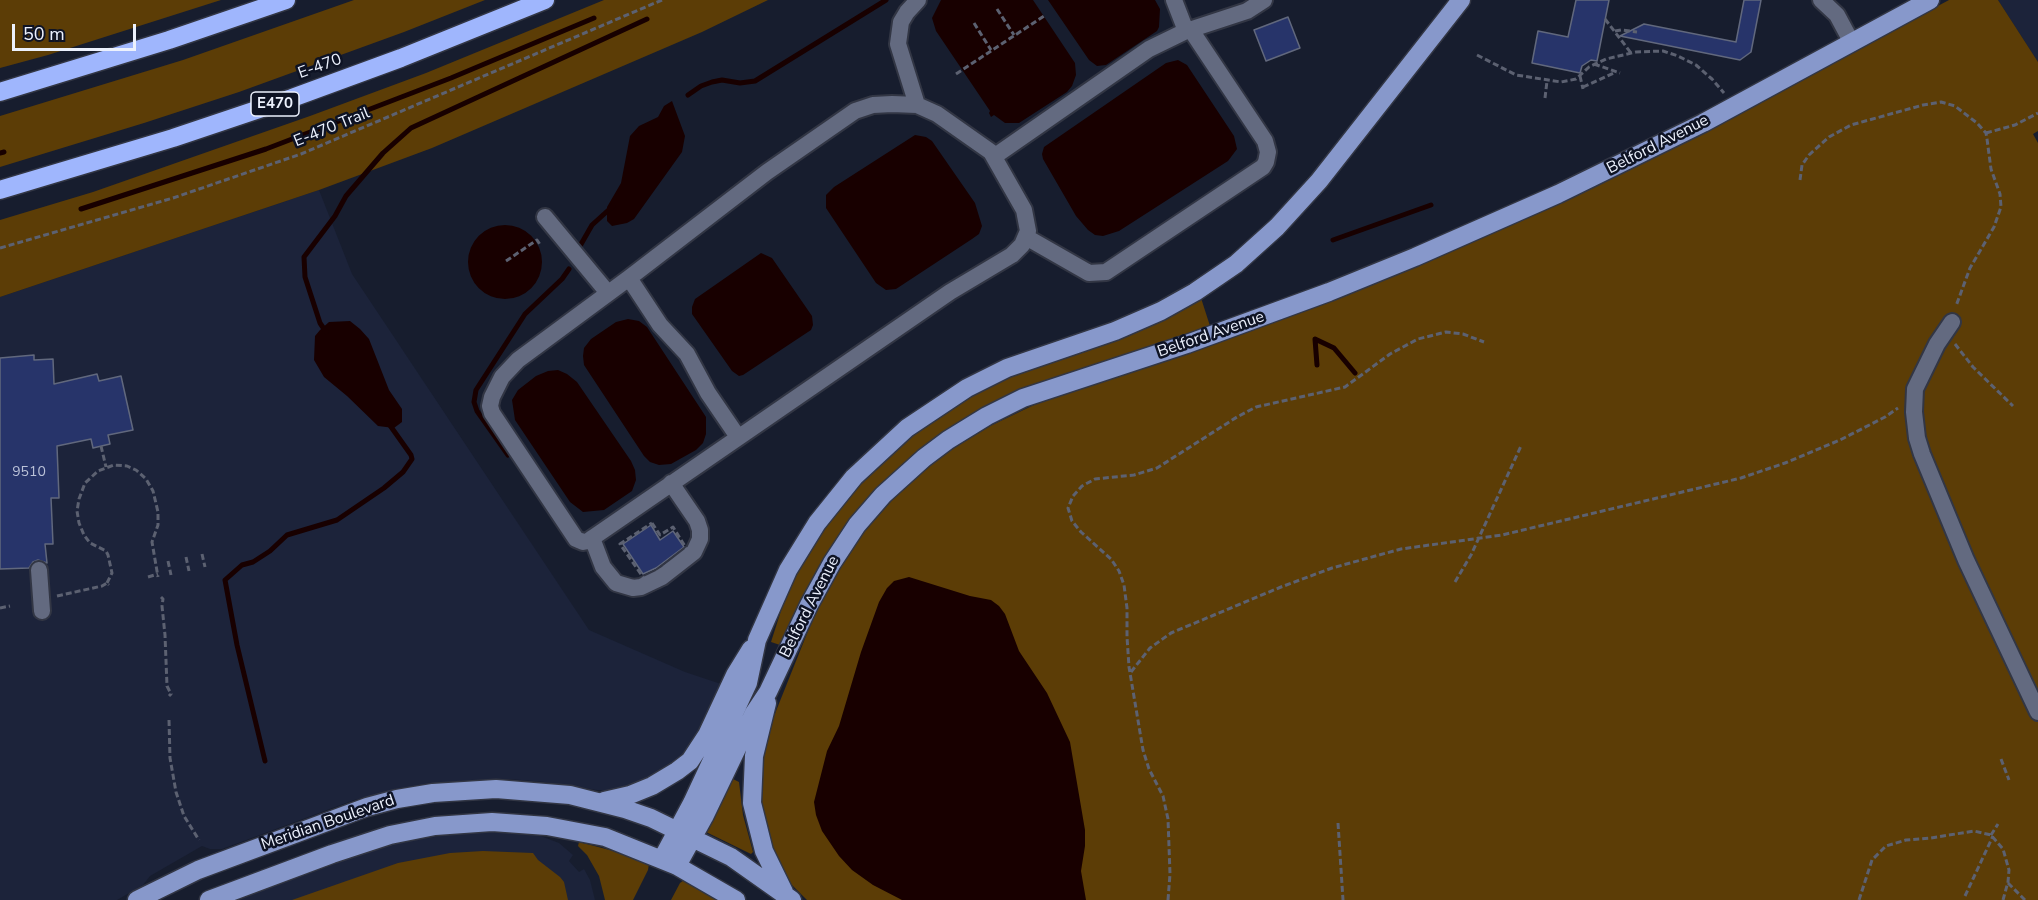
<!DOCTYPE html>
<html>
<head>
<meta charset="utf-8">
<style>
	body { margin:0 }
	#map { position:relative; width:2038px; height:900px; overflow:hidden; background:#171d2e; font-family:"Nunito Sans",sans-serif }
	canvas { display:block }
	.scale { position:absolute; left:12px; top:24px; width:124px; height:27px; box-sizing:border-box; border:3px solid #ecf1fd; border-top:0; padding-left:8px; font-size:18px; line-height:21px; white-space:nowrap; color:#ecf1fd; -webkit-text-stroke:4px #0e1324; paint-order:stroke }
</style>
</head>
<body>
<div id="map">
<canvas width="2038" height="900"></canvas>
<div class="scale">50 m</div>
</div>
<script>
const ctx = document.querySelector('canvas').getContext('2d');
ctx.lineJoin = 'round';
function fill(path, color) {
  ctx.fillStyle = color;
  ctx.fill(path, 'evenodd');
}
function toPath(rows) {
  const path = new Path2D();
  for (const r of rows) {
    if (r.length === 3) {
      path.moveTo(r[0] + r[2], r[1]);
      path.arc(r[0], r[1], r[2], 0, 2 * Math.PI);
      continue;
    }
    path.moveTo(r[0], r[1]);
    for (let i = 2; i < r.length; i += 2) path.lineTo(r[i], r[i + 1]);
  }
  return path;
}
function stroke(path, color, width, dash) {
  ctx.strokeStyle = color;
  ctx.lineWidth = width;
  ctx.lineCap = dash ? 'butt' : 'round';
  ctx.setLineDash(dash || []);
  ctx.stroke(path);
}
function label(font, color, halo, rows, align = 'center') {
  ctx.font = font + ' "Nunito Sans",sans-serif';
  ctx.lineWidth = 5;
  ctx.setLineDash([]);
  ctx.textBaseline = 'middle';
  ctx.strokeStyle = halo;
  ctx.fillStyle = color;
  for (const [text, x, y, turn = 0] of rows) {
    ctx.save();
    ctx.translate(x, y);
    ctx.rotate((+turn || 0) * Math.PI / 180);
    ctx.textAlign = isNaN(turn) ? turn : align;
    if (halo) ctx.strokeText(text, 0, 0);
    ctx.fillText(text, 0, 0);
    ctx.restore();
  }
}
fill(toPath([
	[1998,0,2038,0,2038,62],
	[319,190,352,274,589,630,685,672,724,685,706,723,680,760,635,786,617,790,597,790,544,782,509,779,471,780,426,784,354,800,222,849,210,849,202,846,150,876,143,885,117,900,0,900,0,297],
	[489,832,538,835,559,843,573,855,569,861,579,872,584,869,590,880,595,900,237,900,353,857,393,844,451,834]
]), '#1c233a');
fill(toPath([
	[0,0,221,0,48,55,0,68],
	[354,0,485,0,404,32,239,92,144,123,0,167,0,116,183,60],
	[604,0,768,0,702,32,432,148,319,190,0,297,0,220,93,192,310,116,426,73],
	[1949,0,1998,0,2038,62,2038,131,2033,134,2038,143,2038,900,807,900,792,885,775,858,758,791,766,736,814,616,843,563,864,532,893,499,918,475,944,454,990,426,1038,403,1193,352,1308,310,1420,265,1538,213,1679,145],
	[1201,298,1210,326,1028,387,965,418,919,450,878,489,848,523,817,570,780,645,771,642,786,595,805,558,822,531,865,479,916,433,960,403,997,383,1027,370,1131,335,1175,314],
	[733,779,739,782,743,815,753,852,751,854,706,832],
	[579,842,629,855,649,864,648,870,633,900,605,900,599,876,587,855,578,846],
	[483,851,533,853,538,860,560,877,564,882,568,900,292,900,398,863,450,853],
	[684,880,692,883,718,900,671,900,680,883]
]), '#5c3d06');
fill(toPath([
	[941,0,1033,0,1075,63,1076,75,1072,86,1067,92,1019,123,1005,123,994,115,991,117,989,113,990,111,936,31,932,18],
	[1048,0,1155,0,1160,9,1159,27,1157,31,1106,65,1097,66,1089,60],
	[1178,60,1187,65,1234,136,1237,149,1228,161,1119,231,1103,236,1095,235,1088,230,1076,216,1043,159,1042,154,1044,147,1166,63],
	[672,101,685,136,682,152,634,219,627,223,612,226,607,221,607,207,621,183,630,136,639,126,658,117,664,106],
	[915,135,926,137,932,141,975,203,982,226,979,234,972,239,896,289,886,290,876,283,826,208,826,195,834,187],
	[505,262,37],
	[761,253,772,258,812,316,813,325,811,330,743,375,739,376,732,371,692,314,692,307,695,299],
	[628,319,639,321,647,327,706,417,706,434,703,443,696,450,671,464,659,465,650,462,644,456,584,365,583,356,584,348,591,339,616,322],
	[350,321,360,329,369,339,389,390,402,409,402,422,394,428,378,426,347,396,324,377,314,360,315,336,320,330,329,322],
	[558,370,567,374,577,382,631,461,635,470,636,480,632,491,604,510,583,512,570,502,515,420,512,400,518,390,536,376,548,371],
	[909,577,970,596,991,600,999,606,1005,614,1019,651,1047,693,1070,742,1085,830,1085,846,1081,871,1086,900,902,900,873,885,852,870,839,856,822,831,816,815,814,802,827,751,839,726,861,652,879,602,887,588,894,581]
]), '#180000');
stroke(toPath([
	[688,95,701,86,712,82,722,80,740,83,755,81,886,0],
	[0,153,4,152],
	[81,209,266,149,451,78,594,18],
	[1333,240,1431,205],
	[580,246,592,225,613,206],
	[326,332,320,323,305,277,304,257,335,216,346,196,383,153,411,128,647,19],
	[1317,365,1315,339,1334,348,1355,373],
	[508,455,477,411,474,402,476,390,525,314,562,279,569,269],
	[265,761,237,645,225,580,242,565,253,562,270,551,287,535,337,520,384,488,403,472,412,459,411,455,389,424]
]), '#180000', 5);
const building = toPath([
	[1576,0,1609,0,1597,61,1591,60,1582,66,1580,73,1532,63,1538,31,1568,37,1576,0],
	[1744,0,1761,0,1751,52,1740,60,1620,36,1644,24,1736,42,1744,0],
	[1288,17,1300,48,1266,61,1254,30,1288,17],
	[34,355,34,360,53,359,54,384,97,374,99,381,121,376,133,430,108,435,110,444,93,448,91,439,57,446,59,498,51,498,53,544,45,544,47,563,38,560,33,562,29,568,0,569,0,358,34,355],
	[651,525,660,540,673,531,684,547,656,568,643,574,623,544,651,525]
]);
fill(building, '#27346a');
stroke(building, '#61687d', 1.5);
const minor = toPath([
	[1174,0,1186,31],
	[1821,0,1837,15,1852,43],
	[892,104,917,105,937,114,991,152,1024,210,1028,231,1022,245,1012,255,950,292,588,541,583,542,576,539,492,413,490,406,492,397,502,377,518,360,629,278,767,172,855,111,873,105,892,104],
	[917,105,898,44,901,22,907,12,918,0],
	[995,156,1149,49,1186,31,1247,11,1264,0],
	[545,217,608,293],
	[1026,237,1089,273,1106,272,1263,167,1266,162,1268,152,1265,141,1191,30],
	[629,278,660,325,687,354,708,393,738,437],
	[1952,322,1937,344,1915,389,1914,412,1917,438,1922,454,1966,560,2038,712],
	[592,538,603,567,616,583,633,588,641,587,662,577,694,552,700,539,700,530,697,521,671,483],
	[39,570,42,611]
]);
const major = toPath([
	[767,703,754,756,752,803,764,851,784,892],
	[604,801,630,795,652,786,677,771,690,761,707,735,735,675,751,649],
	[662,859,692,803,748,683,757,640,788,570,817,523,854,477,907,428,967,388,1007,368,1115,331,1161,311,1195,292,1236,264,1277,227,1319,181,1461,0],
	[677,866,704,817,754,713,768,692,809,605,832,563,857,525,883,495,924,458,948,440,987,416,1023,398,1187,344,1329,292,1415,257,1558,194,1703,123,1930,0],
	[137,900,198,870,367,807,397,799,433,793,496,789,570,795,625,809,651,818,731,857,792,900],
	[209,900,332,854,390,835,435,826,492,822,547,826,605,837,677,866,736,900]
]);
const highway = toPath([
	[0,92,169,40,286,0],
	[0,190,173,138,292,98,401,58,545,0]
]);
stroke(minor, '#323644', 20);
stroke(major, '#323644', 21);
stroke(highway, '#323644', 21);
stroke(toPath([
	[997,9,1014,35],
	[1605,19,1631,53],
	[974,23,991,50],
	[1615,31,1621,30,1637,32],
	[1477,55,1516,75,1561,82,1576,79,1589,67,1606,59,1636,52,1663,51,1678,56,1696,65,1712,79,1724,93],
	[1594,64,1620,73],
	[956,74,1044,16],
	[1580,76,1583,89],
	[1583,87,1616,72],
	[1545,98,1547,81],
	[1986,133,2015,125,2038,113],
	[1800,180,1802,165,1809,155,1829,137,1851,125,1923,105,1941,102,1955,106,1977,123,1986,133,1987,139,1991,169,2000,194,2001,207,1994,227,1970,268,1956,306],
	[0,248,173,198,301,154,662,0],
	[506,261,537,240,541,246],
	[1955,344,1973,367,2013,406],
	[101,446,106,467],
	[652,523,660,535,673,527,688,551,645,580,620,544,652,523],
	[202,554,205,567],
	[186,557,189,571],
	[168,561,171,575],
	[148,577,158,574],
	[1455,582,1471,555,1521,446],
	[107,583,112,573,108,555,106,551,90,543,84,535,79,523,77,511,79,499,85,483,98,471,114,465,127,466,136,470,146,479,153,491,158,512,158,525,152,542,158,577],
	[57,596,102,586,107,583,109,585],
	[161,597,163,599,162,606,165,635,167,686,171,694,169,696],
	[0,608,10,606],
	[1131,672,1150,648,1171,633,1281,587,1332,568,1401,549,1502,535,1741,478,1785,463,1840,440,1885,417,1898,408],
	[169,720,170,758,176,792,184,816,199,840],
	[2001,759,2009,780],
	[1338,823,1343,900],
	[1991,835,1998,824],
	[2008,883,2025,900],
	[1965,896,1993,836],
	[1168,900,1170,874,1168,819,1163,796,1149,769,1143,750,1129,667,1127,637,1127,608,1124,585,1119,571,1111,559,1081,532,1072,521,1068,508,1073,496,1082,486,1095,479,1134,475,1157,468,1237,417,1256,407,1345,387,1390,354,1418,339,1446,332,1463,334,1484,342],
	[1859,900,1872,860,1886,846,1906,840,1931,838,1974,831,1991,835,2003,849,2009,870,2008,882,2003,900]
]), '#5c6171', 3, [6, 3]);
stroke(minor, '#636a80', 16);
stroke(major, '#8798cb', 18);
stroke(highway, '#9fb6fd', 18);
label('14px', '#bbc2d8', null, [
	["9510",29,473]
]);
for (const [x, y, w] of [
	[275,104,48]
]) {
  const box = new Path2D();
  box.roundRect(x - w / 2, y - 12, w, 24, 4.5);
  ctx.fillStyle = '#0e1324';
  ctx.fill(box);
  stroke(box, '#ecf1fd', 1.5);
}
label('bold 15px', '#ecf1fd', null, [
	["E470",275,104]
]);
label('16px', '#ecf1fd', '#0e1324', [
	["E-470",320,67,-20],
	["E-470 Trail",332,128,-22],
	["Belford Avenue",1658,145,-27],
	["Belford Avenue",1211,335,-19],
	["Belford Avenue",810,607,-63],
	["Meridian Boulevard",328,823,-19]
]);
</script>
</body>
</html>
